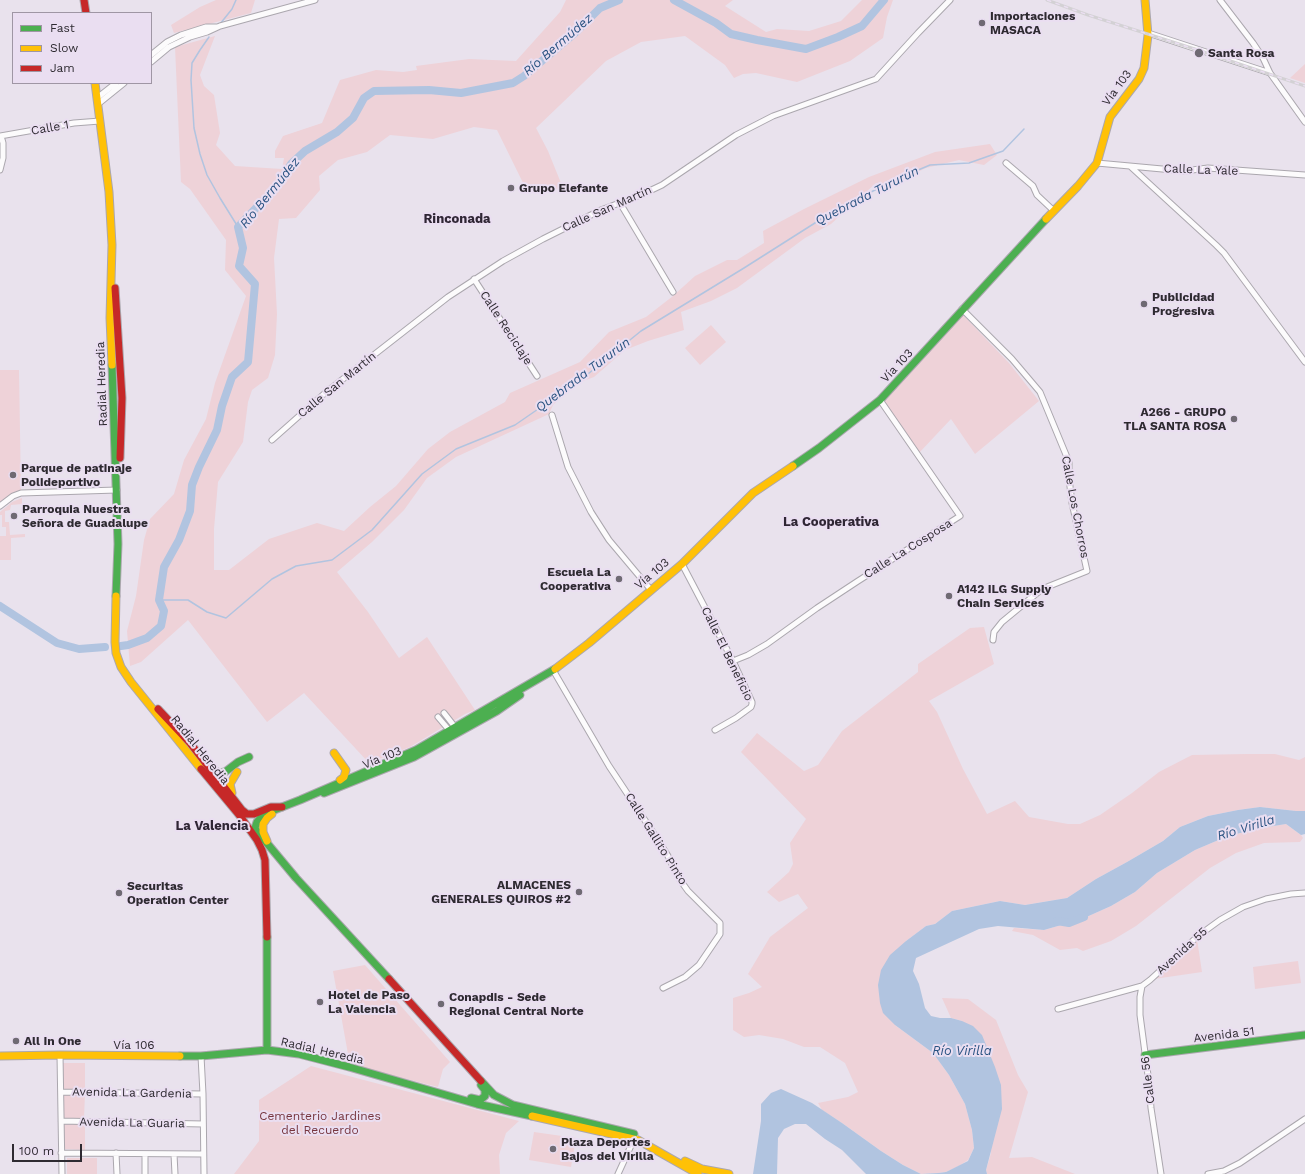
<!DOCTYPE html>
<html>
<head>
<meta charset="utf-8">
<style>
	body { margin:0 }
	#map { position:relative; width:1305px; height:1174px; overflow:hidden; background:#e9e2ed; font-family:"Work Sans",sans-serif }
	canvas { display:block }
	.legend { position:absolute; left:12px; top:12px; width:140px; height:72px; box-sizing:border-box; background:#eadef1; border:1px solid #9f96a4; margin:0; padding:5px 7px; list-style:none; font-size:12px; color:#2e2a31 }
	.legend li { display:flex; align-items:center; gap:8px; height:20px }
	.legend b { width:20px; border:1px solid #9f96a4 }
	.scale { position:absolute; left:12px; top:1144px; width:70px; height:18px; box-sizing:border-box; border:2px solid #2e2a31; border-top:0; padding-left:5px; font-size:12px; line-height:14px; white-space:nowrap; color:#2e2a31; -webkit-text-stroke:3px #eadef1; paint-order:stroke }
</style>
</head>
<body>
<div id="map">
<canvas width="1305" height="1174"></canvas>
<ul class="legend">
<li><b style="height:5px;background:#4caf50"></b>Fast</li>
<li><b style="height:5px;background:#ffc107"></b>Slow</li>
<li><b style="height:5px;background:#c62828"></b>Jam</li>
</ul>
<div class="scale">100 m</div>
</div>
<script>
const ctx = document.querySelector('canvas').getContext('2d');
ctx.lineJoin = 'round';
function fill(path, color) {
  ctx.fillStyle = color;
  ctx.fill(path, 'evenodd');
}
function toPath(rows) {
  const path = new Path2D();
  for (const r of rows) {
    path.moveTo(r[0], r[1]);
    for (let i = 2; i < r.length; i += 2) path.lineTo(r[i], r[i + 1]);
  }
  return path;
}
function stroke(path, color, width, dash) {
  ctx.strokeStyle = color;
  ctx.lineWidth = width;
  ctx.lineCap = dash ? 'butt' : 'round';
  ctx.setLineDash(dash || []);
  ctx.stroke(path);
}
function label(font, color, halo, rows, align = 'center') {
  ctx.font = font + ' "Work Sans",sans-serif';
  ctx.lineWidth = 4;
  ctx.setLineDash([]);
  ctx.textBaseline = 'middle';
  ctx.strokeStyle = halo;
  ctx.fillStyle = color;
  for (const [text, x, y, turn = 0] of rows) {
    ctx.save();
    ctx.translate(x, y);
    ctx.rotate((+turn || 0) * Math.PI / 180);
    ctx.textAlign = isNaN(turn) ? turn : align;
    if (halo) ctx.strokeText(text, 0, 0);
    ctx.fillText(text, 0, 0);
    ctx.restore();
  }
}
fill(toPath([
	[216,0,255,0,251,13,174,33,171,25,200,7],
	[566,0,733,0,725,6,766,32,777,29,809,31,841,21,862,0,893,0,887,17,883,38,850,61,797,82,756,73,743,74,734,78,725,65,685,36,641,42,606,61,536,128,548,151,563,188,528,193,497,130,474,127,433,139,390,135,367,152,338,160,319,176,320,190,296,218,279,219,274,258,277,314,275,355,268,378,252,390,248,402,243,442,218,482,214,529,214,570,229,570,269,539,317,523,344,531,370,507,396,486,428,449,450,432,505,402,510,393,580,362,609,332,646,317,673,296,695,276,727,260,737,260,764,243,763,231,804,209,869,177,935,152,990,144,997,155,984,165,959,160,926,168,892,184,876,183,831,224,805,238,737,288,711,301,681,312,684,330,648,341,625,350,594,377,575,384,553,405,549,414,456,457,427,478,404,510,372,542,337,572,368,612,399,658,427,637,475,710,465,714,410,747,369,763,304,693,267,722,188,620,141,662,130,666,127,631,136,596,144,540,150,519,174,494,184,460,206,419,215,383,246,296,225,270,226,240,190,189,181,182,175,47,215,36,200,75,204,86,214,95,220,133,216,145,235,166,282,169,284,158,275,158,275,151,283,136,322,123,340,80,376,70,403,72,417,70,416,66,469,59,516,61,560,12],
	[1305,64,1305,83,1290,78],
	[962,314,1009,363,1039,401,975,454,951,419,919,453,883,401],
	[711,325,726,342,700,365,685,348],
	[0,370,19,370,21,493,0,506],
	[22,498,22,504,11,505,10,510,5,511,5,522,9,522,10,535,25,534,25,537,11,538,11,560,0,560,0,536,6,536,6,527,2,527,2,515,0,515,0,512,12,502],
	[984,627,994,664,929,701,937,712,963,769,987,814,1015,801,1029,817,1068,824,1080,824,1100,815,1132,793,1159,772,1192,755,1246,754,1275,754,1299,760,1305,757,1305,811,1296,811,1260,807,1238,810,1208,816,1180,827,1163,841,1127,862,1096,879,1067,898,1025,905,1000,901,952,911,935,924,926,926,906,941,895,1025,933,1053,949,1075,965,1104,972,1130,974,1148,968,1160,959,1166,946,1172,938,1173,921,1174,903,1165,881,1151,842,1123,822,1110,818,1103,848,1097,858,1092,845,1063,820,1047,804,1047,783,1039,759,1035,744,1037,733,1030,733,998,749,993,762,987,748,974,770,937,808,908,798,894,779,902,767,892,789,872,793,864,790,843,806,819,741,752,757,733,804,771,818,765,842,731,918,672,918,664,970,628],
	[1286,824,1301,835,1303,838,1300,842,1264,843,1236,853,1210,868,1136,926,1111,941,1083,951,1077,948,1060,950,1033,935,1012,931,1014,928,1044,930,1082,919,1111,906,1135,892,1157,873,1195,850,1228,836,1261,828],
	[1197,939,1202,972,1154,979],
	[1298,961,1301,983,1255,989,1253,967],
	[365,965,450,1062,443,1069,438,1087,350,1065,333,971],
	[942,998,968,999,996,1020,1018,1075,1028,1092,1009,1158,1032,1157,1075,1174,987,1174,986,1170,991,1153,962,1021,951,1018],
	[63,1063,85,1063,85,1090,63,1089],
	[311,1066,519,1121,506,1133,499,1155,500,1174,234,1174,259,1141,259,1100],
	[62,1093,85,1093,84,1119,62,1119],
	[63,1123,85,1123,85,1150,63,1149],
	[534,1132,576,1138,571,1167,529,1160],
	[67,1158,97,1158,97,1174,67,1174]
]), '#eed2d8');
fill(toPath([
	[1260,807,1296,811,1305,811,1305,834,1301,835,1286,824,1261,828,1228,836,1195,850,1157,873,1135,892,1111,906,1082,919,1044,930,998,926,979,929,916,958,913,971,919,984,925,1008,931,1016,940,1018,951,1018,962,1021,973,1026,982,1035,995,1067,1001,1085,1002,1109,986,1170,987,1174,866,1174,842,1150,825,1139,806,1124,795,1124,784,1129,778,1138,777,1174,753,1174,761,1121,761,1104,771,1093,781,1089,812,1103,842,1123,881,1151,903,1165,921,1174,938,1173,946,1172,968,1161,974,1148,972,1130,965,1104,949,1075,933,1053,895,1025,883,1013,880,1003,878,985,881,970,890,955,906,941,926,926,935,924,952,911,1000,901,1025,905,1067,898,1096,879,1127,862,1163,841,1180,827,1208,816,1238,810]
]), '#b1c4e0');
stroke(toPath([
	[220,24,232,9,236,0],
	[209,37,200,50,192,63,191,80,194,128,200,154,207,175,220,198,238,227],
	[159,600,188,600,207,612,226,618,272,579,296,566,332,560,372,530,422,474,456,449,515,425,583,378,641,331,744,268,837,209,897,179,930,165,969,163,1003,151,1024,129]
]), '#b1c4e0', 1.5);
stroke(toPath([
	[674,0,716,23,731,34,757,40,806,49,838,37,862,26,884,0],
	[0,606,57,643,79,649,105,647],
	[121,646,128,645,147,638,161,626,164,611,159,600,164,567,179,540,190,511,192,485,199,467,217,430,222,406,232,377,248,362,255,284,239,266,243,248,238,227,257,207,276,188,291,164,305,151,337,132,353,118,364,98,374,91,429,90,461,93,513,83,524,76,575,33,600,8,619,0],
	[1057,921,1069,923,1084,917]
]), '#b1c4e0', 8);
const street = toPath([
	[1220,0,1253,43,1263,58,1270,73,1305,122],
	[1148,33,1270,73],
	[151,55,167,42,181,35,206,27,217,27],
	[151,62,169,47,190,37,207,32,220,26,315,0],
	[97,98,116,83],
	[98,104,124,83],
	[0,136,74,123,100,121],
	[1006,163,1033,186,1037,195,1054,211],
	[1097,163,1184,171,1208,168,1305,175],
	[1131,167,1216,245,1224,253,1305,362],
	[0,170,3,158,3,143,1,136],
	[620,203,673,292],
	[474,279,537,376],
	[962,309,1012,359,1040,392,1069,462,1069,478,1072,503,1087,571,1042,589,1002,622,994,632,993,640],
	[552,415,568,467,591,512,609,540,651,590],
	[272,440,325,393,448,297,503,261,543,239,601,210,643,194,662,185,736,135,773,116,876,79,918,33,950,0],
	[0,506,13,496,21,493,117,490],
	[682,564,733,661,752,702,752,704,751,707,736,718,715,730],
	[733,661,748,655,767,644,817,608,858,581,960,516,880,400],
	[553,670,609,766,654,834,668,856,678,877,688,891,720,923,720,934,699,965,685,977,663,988],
	[444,713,455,727],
	[438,717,449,730],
	[1142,986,1140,997,1140,1015,1149,1083,1151,1108,1161,1174],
	[1058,1009,1142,986,1150,980,1198,936,1220,920,1243,907,1266,899,1291,894,1305,893],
	[60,1055,62,1174],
	[201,1056,203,1094,204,1174],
	[61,1092,203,1094],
	[61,1121,203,1124],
	[61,1153,203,1154],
	[116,1153,117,1174],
	[145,1154,145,1174],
	[174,1154,175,1174],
	[618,1174,635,1137],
	[1208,1174,1224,1171,1240,1163,1305,1119]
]);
const fast = toPath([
	[112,365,118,544,116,596],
	[793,466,819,448,880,400,1046,219],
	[212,769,219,773,225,772,238,762,249,757],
	[324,793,414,757,497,711,520,695],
	[256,830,296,878,389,979],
	[255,834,255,828,257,822,264,814,300,800,416,750,555,669],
	[267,937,267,1050,299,1054,349,1067,477,1104,532,1116],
	[1145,1055,1305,1035],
	[180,1056,201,1056,267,1050],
	[481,1081,494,1095,513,1105,634,1134],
	[471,1098,480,1100,485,1096,485,1090,481,1085]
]);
const slow = toPath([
	[95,83,109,192,112,245,110,318,112,365],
	[1046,219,1078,186,1097,163,1110,117,1139,79,1144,68,1148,35,1145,0],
	[116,596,115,642,116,653,121,667,131,682,201,769],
	[555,669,589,643,682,564,753,493,793,466],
	[334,753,346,770,344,777,340,780],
	[232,793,230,784,237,772],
	[267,841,263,832,263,824,267,818,272,814],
	[0,1056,60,1055,180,1056],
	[532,1116,638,1140,698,1174],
	[685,1161,702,1169,729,1174]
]);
const jam = toPath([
	[84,0,86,13],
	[115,288,122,398,120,458],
	[158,709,190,743,245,814],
	[201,769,240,816,257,840,262,850,265,860,267,937],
	[242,810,247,814,254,814,271,807,282,807],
	[389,979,481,1081]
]);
stroke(street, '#aba7ae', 7);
stroke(fast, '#aba7ae', 9);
stroke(slow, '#aba7ae', 9);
stroke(jam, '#aba7ae', 9);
stroke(street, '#fcfbfc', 5);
stroke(fast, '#4caf50', 7);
stroke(slow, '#ffc107', 7);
stroke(jam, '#c62828', 7);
const rail = toPath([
	[1047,0,1088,15,1198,50,1305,86]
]);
stroke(rail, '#d3d1d4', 3);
stroke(rail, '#eadef1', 1.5, [4.5]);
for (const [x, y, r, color] of [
	[982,23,4,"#6f6a73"],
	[1199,53,5,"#6f6a73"],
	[511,188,4,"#6f6a73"],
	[1144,304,4,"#6f6a73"],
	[1234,419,4,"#6f6a73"],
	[13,475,4,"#6f6a73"],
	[14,516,4,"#6f6a73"],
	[619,579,4,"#6f6a73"],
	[949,596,4,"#6f6a73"],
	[579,892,4,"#6f6a73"],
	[119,893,4,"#6f6a73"],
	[320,1002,4,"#6f6a73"],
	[441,1004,4,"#6f6a73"],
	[16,1041,4,"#6f6a73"],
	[553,1149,4,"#6f6a73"]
]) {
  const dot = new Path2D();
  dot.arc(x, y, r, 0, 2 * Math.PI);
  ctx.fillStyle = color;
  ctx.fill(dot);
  stroke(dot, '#eadef1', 1.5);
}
label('bold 12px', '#2e2a31', '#eadef1', [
	["Importaciones",990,16],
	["MASACA",990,30],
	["Santa Rosa",1208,53],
	["Grupo Elefante",519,188],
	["Publicidad",1152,297],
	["Progresiva",1152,311],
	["A266 - GRUPO",1226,412,"right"],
	["TLA SANTA ROSA",1226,426,"right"],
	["Parque de patinaje",21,468],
	["Polideportivo",21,482],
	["Parroquia Nuestra",22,509],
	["Señora de Guadalupe",22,523],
	["Escuela La",611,572,"right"],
	["Cooperativa",611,586,"right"],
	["A142 ILG Supply",957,589],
	["Chain Services",957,603],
	["ALMACENES",571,885,"right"],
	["GENERALES QUIROS #2",571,899,"right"],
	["Securitas",127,886],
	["Operation Center",127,900],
	["Hotel de Paso",328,995],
	["La Valencia",328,1009],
	["Conapdis - Sede",449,997],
	["Regional Central Norte",449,1011],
	["All In One",24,1041],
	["Plaza Deportes",561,1142],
	["Bajos del Virilla",561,1156]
], 'left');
label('12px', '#2e2a31', '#eadef1', [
	["Vía 103",1117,88,-54],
	["Calle 1",50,128,-10],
	["Calle La Yale",1201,170,2],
	["Calle San Martín",607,209,-24],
	["Calle Reciclaje",506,328,57],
	["Vía 103",897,366,-47],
	["Radial Heredia",102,384,-92],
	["Calle San Martín",337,385,-39],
	["Calle Los Chorros",1075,507,79],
	["Calle La Cosposa",908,549,-32],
	["Vía 103",652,574,-40],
	["Calle El Beneficio",727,654,64],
	["Radial Heredia",200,750,51],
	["Vía 103",382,758,-22],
	["Calle Gallito Pinto",656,839,58],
	["Avenida 55",1182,951,-42],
	["Avenida 51",1224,1035,-7],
	["Vía 106",134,1045],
	["Radial Heredia",322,1051,13],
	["Calle 56",1148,1080,-97],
	["Avenida La Gardenia",132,1093,1],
	["Avenida La Guaria",132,1123,1]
]);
label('12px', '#76353e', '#eadef1', [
	["Cementerio Jardines",320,1116],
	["del Recuerdo",320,1130]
]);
label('italic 13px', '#2a5382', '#eadef1', [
	["Río Bermúdez",558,45,-41],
	["Río Bermúdez",270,193,-51],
	["Quebrada Tururún",867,196,-27],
	["Quebrada Tururún",583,375,-37],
	["Río Virilla",1246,828,-17],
	["Río Virilla",962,1051]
]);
label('bold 13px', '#2f2634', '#eadef1', [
	["Rinconada",457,219],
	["La Cooperativa",831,522],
	["La Valencia",212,826]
]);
</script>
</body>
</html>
